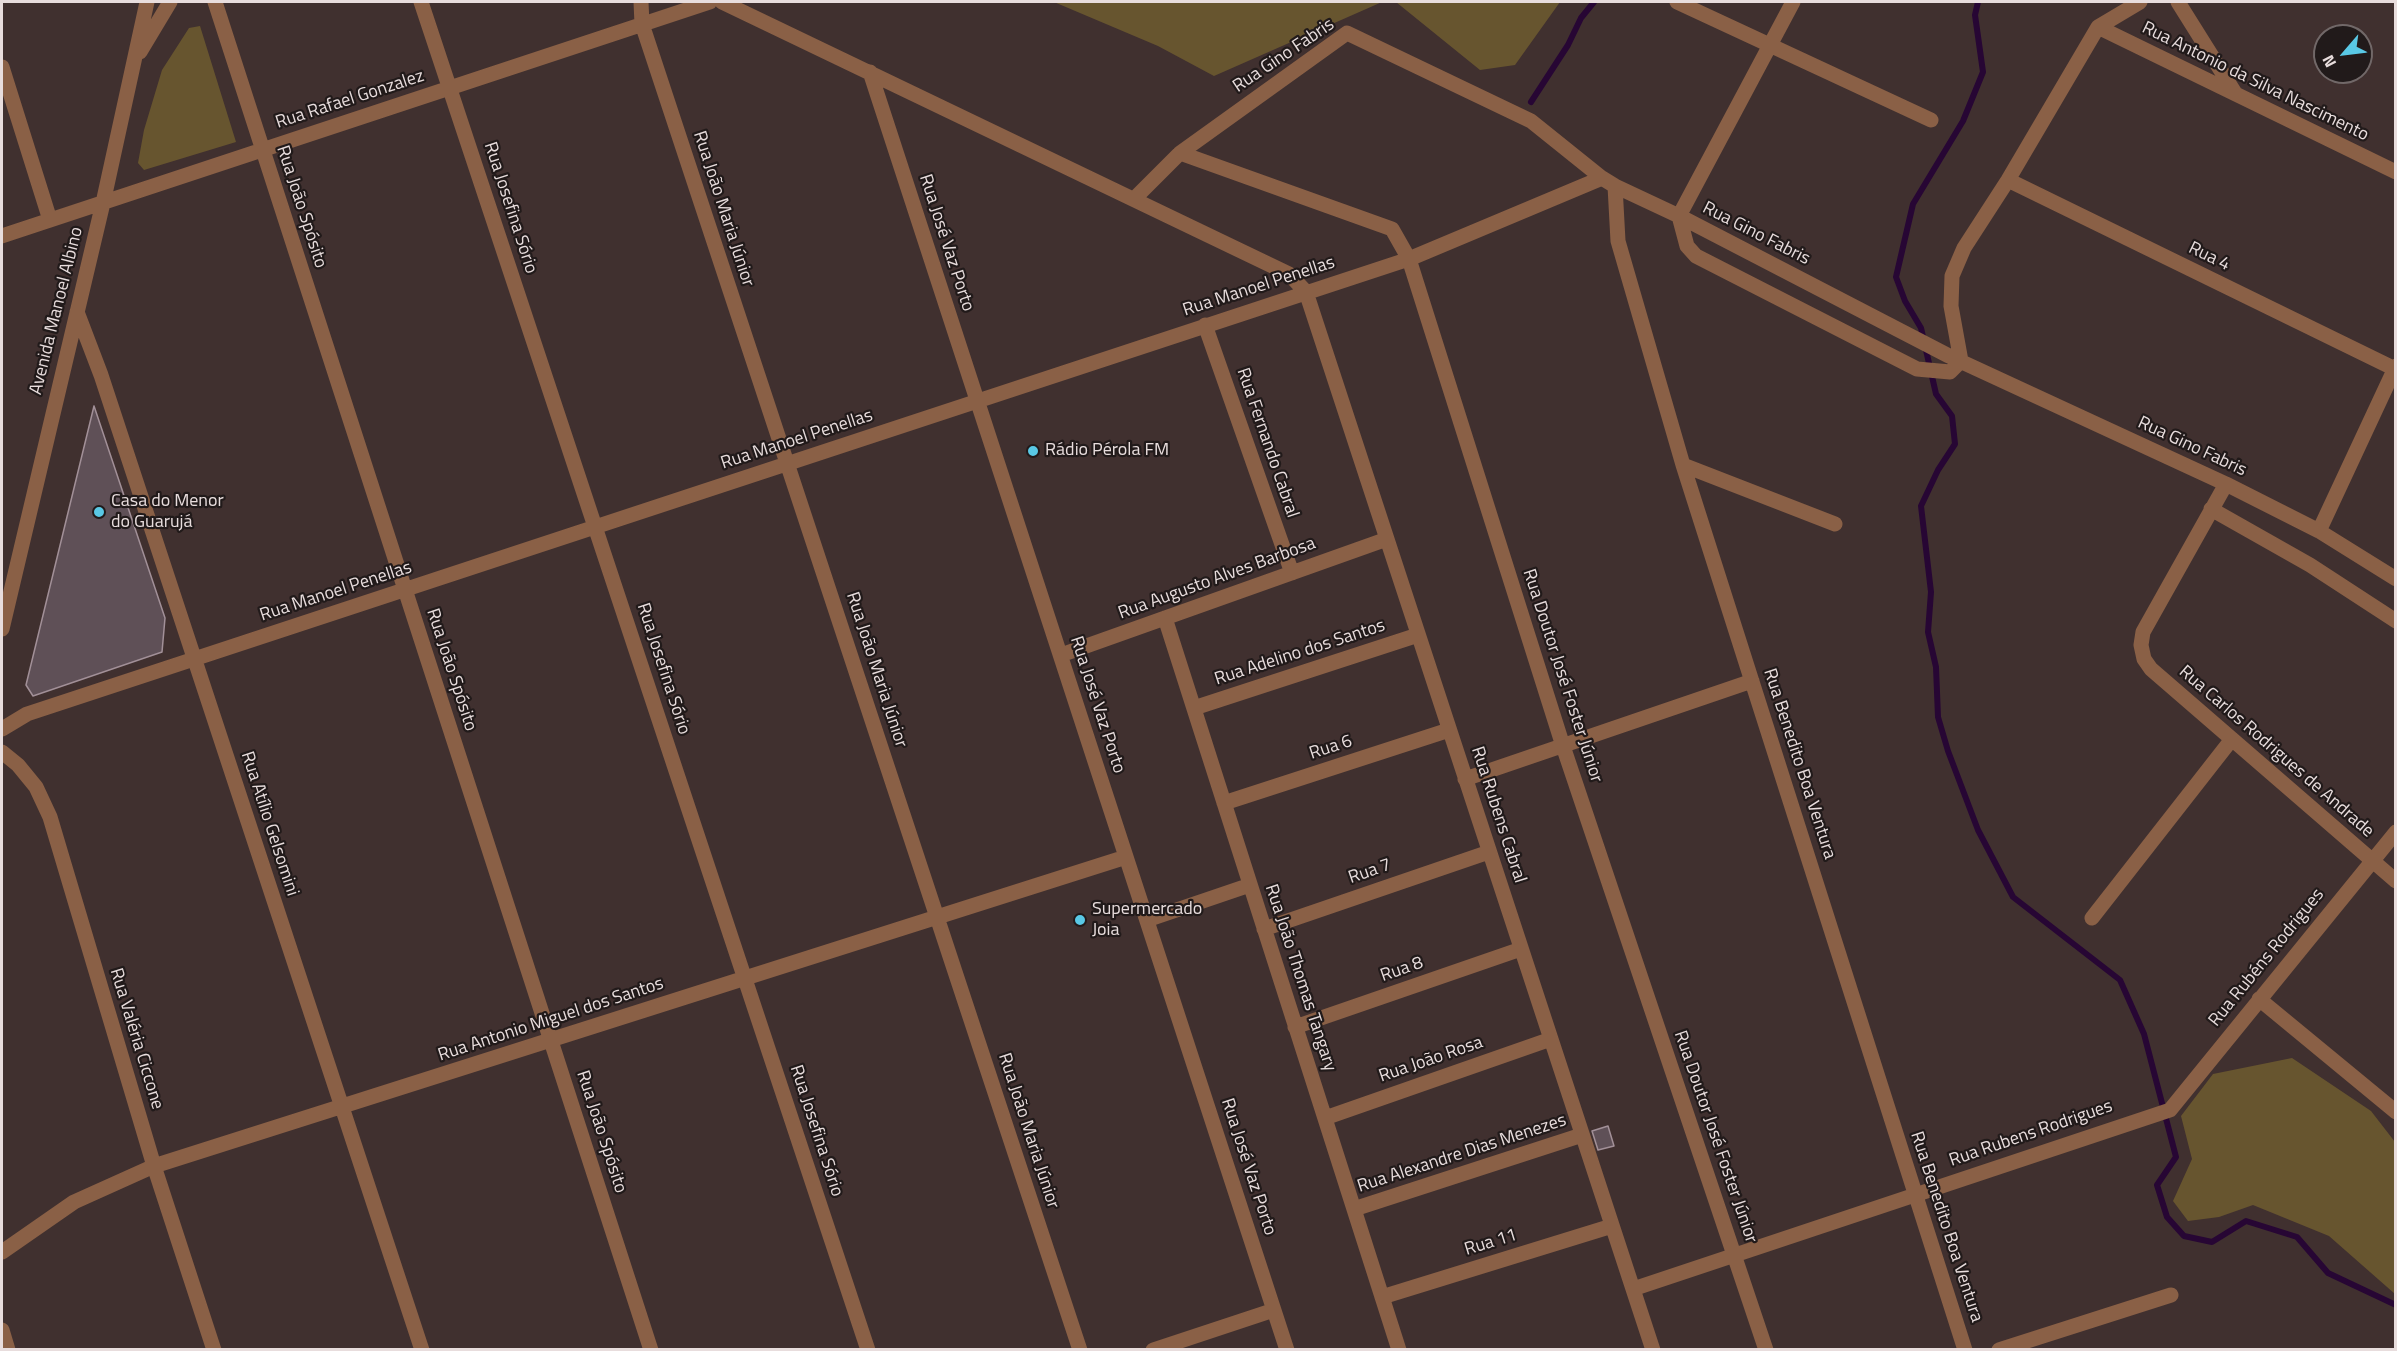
<!DOCTYPE html>
<html>
<head>
<meta charset="utf-8">
<style>
	body { margin:0 }
	#map { position:relative; width:2397px; height:1351px; overflow:hidden; background:#40302f; font-family:"Titillium Web",sans-serif }
	canvas { display:block }
	.frame { position:absolute; inset:0; border:3px solid #e8dddd; pointer-events:none }
	.north { position:absolute; left:2313px; top:24px; width:60px; height:60px; box-sizing:border-box; background:#211a1a; border:2px solid #716868; border-radius:50%; rotate:242deg; font-size:16px; font-weight:700; line-height:24px; text-align:center; color:#e8dddd }
	.north::after { content:''; display:block; margin:auto; width:21px; height:27px; background:#59c8e5; clip-path:polygon(50% 0,100% 100%,50% 72%,0 100%) }
</style>
</head>
<body>
<div id="map">
<canvas width="2397" height="1351"></canvas>
<div class="frame"></div>
<div class="north">N</div>
</div>
<script>
const ctx = document.querySelector('canvas').getContext('2d');
ctx.lineJoin = 'round';
function fill(path, color) {
  ctx.fillStyle = color;
  ctx.fill(path, 'evenodd');
}
function toPath(rows) {
  const path = new Path2D();
  for (const r of rows) {
    path.moveTo(r[0], r[1]);
    for (let i = 2; i < r.length; i += 2) path.lineTo(r[i], r[i + 1]);
  }
  return path;
}
function stroke(path, color, width, dash) {
  ctx.strokeStyle = color;
  ctx.lineWidth = width;
  ctx.lineCap = dash ? 'butt' : 'round';
  ctx.setLineDash(dash || []);
  ctx.stroke(path);
}
function label(font, color, halo, rows, align = 'center') {
  ctx.font = font + ' "Titillium Web",sans-serif';
  ctx.lineWidth = 4.5;
  ctx.setLineDash([]);
  ctx.textBaseline = 'middle';
  ctx.strokeStyle = halo;
  ctx.fillStyle = color;
  for (const [text, x, y, turn = 0] of rows) {
    ctx.save();
    ctx.translate(x, y);
    ctx.rotate((+turn || 0) * Math.PI / 180);
    ctx.textAlign = isNaN(turn) ? turn : align;
    if (halo) ctx.strokeText(text, 0, 0);
    ctx.fillText(text, 0, 0);
    ctx.restore();
  }
}
fill(toPath([
	[1054,2,1382,2,1214,76,1158,46],
	[1396,2,1560,2,1515,65,1480,70],
	[200,26,236,142,144,170,138,163,144,130,162,70,189,28],
	[2292,1058,2371,1111,2395,1142,2395,1294,2329,1236,2253,1205,2219,1217,2188,1221,2173,1201,2192,1159,2181,1116,2213,1074]
]), '#67552f');
stroke(toPath([
	[1978,2,1975,15,1983,72,1963,121,1913,204,1896,277,1905,301,1921,328,1936,394,1952,416,1955,444,1938,470,1921,506,1931,592,1928,632,1936,667,1938,717,1948,751,1978,830,2013,897,2120,980,2144,1034,2176,1157,2157,1185,2167,1217,2184,1236,2212,1242,2246,1221,2297,1237,2328,1273,2396,1305],
	[1531,102,1568,45,1581,18,1594,2]
]), '#270634', 6);
const building = toPath([
	[94,406,165,618,162,652,33,696,26,685,94,406],
	[1608,1126,1614,1146,1598,1150,1592,1131,1608,1126]
]);
fill(building, '#5f5057');
stroke(building, '#a29098', 1.5);
stroke(toPath([
	[215,2,651,1350],
	[421,2,868,1350],
	[641,2,642,24,1080,1350],
	[722,2,1289,274,1306,292,1653,1350],
	[1677,2,1931,120],
	[1793,2,1679,216,1687,246,1696,256,1917,369,1950,372,1961,361,1951,306,1952,276,1964,248,2008,180,2098,27,2140,2],
	[2178,2,2235,93],
	[2098,27,2396,172],
	[140,52,170,2],
	[2,67,50,220],
	[870,72,1287,1350],
	[1180,153,1392,229,1409,259,1563,746,1766,1350],
	[2008,180,2393,368],
	[1615,186,1618,241,1683,465,1965,1350],
	[1135,198,1180,153,1347,33,1531,121,1602,178,1615,186,1679,216,1949,356,2226,484,2319,531,2396,579],
	[2,236,710,2],
	[77,312,101,375,422,1350],
	[1205,325,1292,573],
	[1683,465,1835,524],
	[2226,484,2143,632,2141,645,2144,659,2151,669,2396,881],
	[2211,509,2310,565,2396,621],
	[2319,531,2396,366],
	[1165,618,1399,1350],
	[2,629,103,203,147,2],
	[1061,655,1387,539],
	[1194,708,1418,635],
	[2,729,27,714,1409,259,1602,178],
	[2,752,18,765,36,787,50,817,154,1166,214,1350],
	[1465,779,1752,681],
	[1224,803,1449,730],
	[2092,918,2232,739],
	[1147,920,1250,885],
	[1264,929,1489,852],
	[2259,999,2396,1112],
	[1295,1027,1521,949],
	[1325,1118,1551,1039],
	[1354,1209,1582,1135],
	[2,1252,74,1202,154,1166,1126,857],
	[1633,1289,2170,1110,2396,832],
	[1382,1297,1612,1226],
	[2,1330,8,1350],
	[1153,1350,1274,1310],
	[1999,1350,2171,1295]
]), '#8a6046', 15);
for (const [x, y, r, color] of [
	[1033,451,6,"#59c8e5"],
	[99,512,6,"#59c8e5"],
	[1080,920,6,"#59c8e5"]
]) {
  const dot = new Path2D();
  dot.arc(x, y, r, 0, 2 * Math.PI);
  ctx.fillStyle = color;
  ctx.fill(dot);
  stroke(dot, '#211a1a', 2);
}
label('18px', '#e8dddd', '#211a1a', [
	["Rua Gino Fabris",1284,56,-34],
	["Rua Antonio da Silva Nascimento",2255,82,26],
	["Rua Rafael Gonzalez",350,100,-18],
	["Rua João Spósito",301,207,72],
	["Rua Josefina Sório",510,208,72],
	["Rua João Maria Júnior",723,209,72],
	["Rua Gino Fabris",1756,234,27],
	["Rua José Vaz Porto",946,243,72],
	["Rua 4",2209,257,26],
	["Rua Manoel Penellas",1259,287,-18],
	["Avenida Manoel Albino",57,311,-76],
	["Rua Manoel Penellas",797,440,-18],
	["Rua Fernando Cabral",1267,443,71],
	["Rua Gino Fabris",2192,447,25],
	["Rua Augusto Alves Barbosa",1217,579,-20],
	["Rua Manoel Penellas",336,592,-18],
	["Rua Adelino dos Santos",1300,653,-18],
	["Rua Josefina Sório",663,669,72],
	["Rua João Spósito",451,670,72],
	["Rua João Maria Júnior",876,670,72],
	["Rua Doutor José Foster Júnior",1562,676,72],
	["Rua José Vaz Porto",1097,705,72],
	["Rua 6",1331,748,-18],
	["Rua Carlos Rodrigues de Andrade",2276,752,41],
	["Rua Benedito Boa Ventura",1799,764,72],
	["Rua Rubens Cabral",1498,815,72],
	["Rua Atílio Gelsomini",269,824,72],
	["Rua 7",1370,872,-19],
	["Rua Rubéns Rodrigues",2267,958,-51],
	["Rua 8",1402,970,-19],
	["Rua João Thomas Tangary",1300,978,72],
	["Rua Antonio Miguel dos Santos",551,1020,-18],
	["Rua Valéria Ciccone",136,1039,73],
	["Rua João Rosa",1431,1060,-19],
	["Rua Josefina Sório",816,1131,72],
	["Rua João Maria Júnior",1028,1131,72],
	["Rua João Spósito",601,1132,72],
	["Rua Rubens Rodrigues",2031,1134,-19],
	["Rua Doutor José Foster Júnior",1715,1137,71],
	["Rua Alexandre Dias Menezes",1462,1154,-18],
	["Rua José Vaz Porto",1248,1167,72],
	["Rua Benedito Boa Ventura",1946,1227,72],
	["Rua 11",1491,1243,-17]
]);
label('18px', '#e8dddd', '#211a1a', [
	["Rádio Pérola FM",1045,451],
	["Casa do Menor",111,502],
	["do Guarujá",111,523],
	["Supermercado",1092,910],
	["Joia",1092,931]
], 'left');
</script>
</body>
</html>
